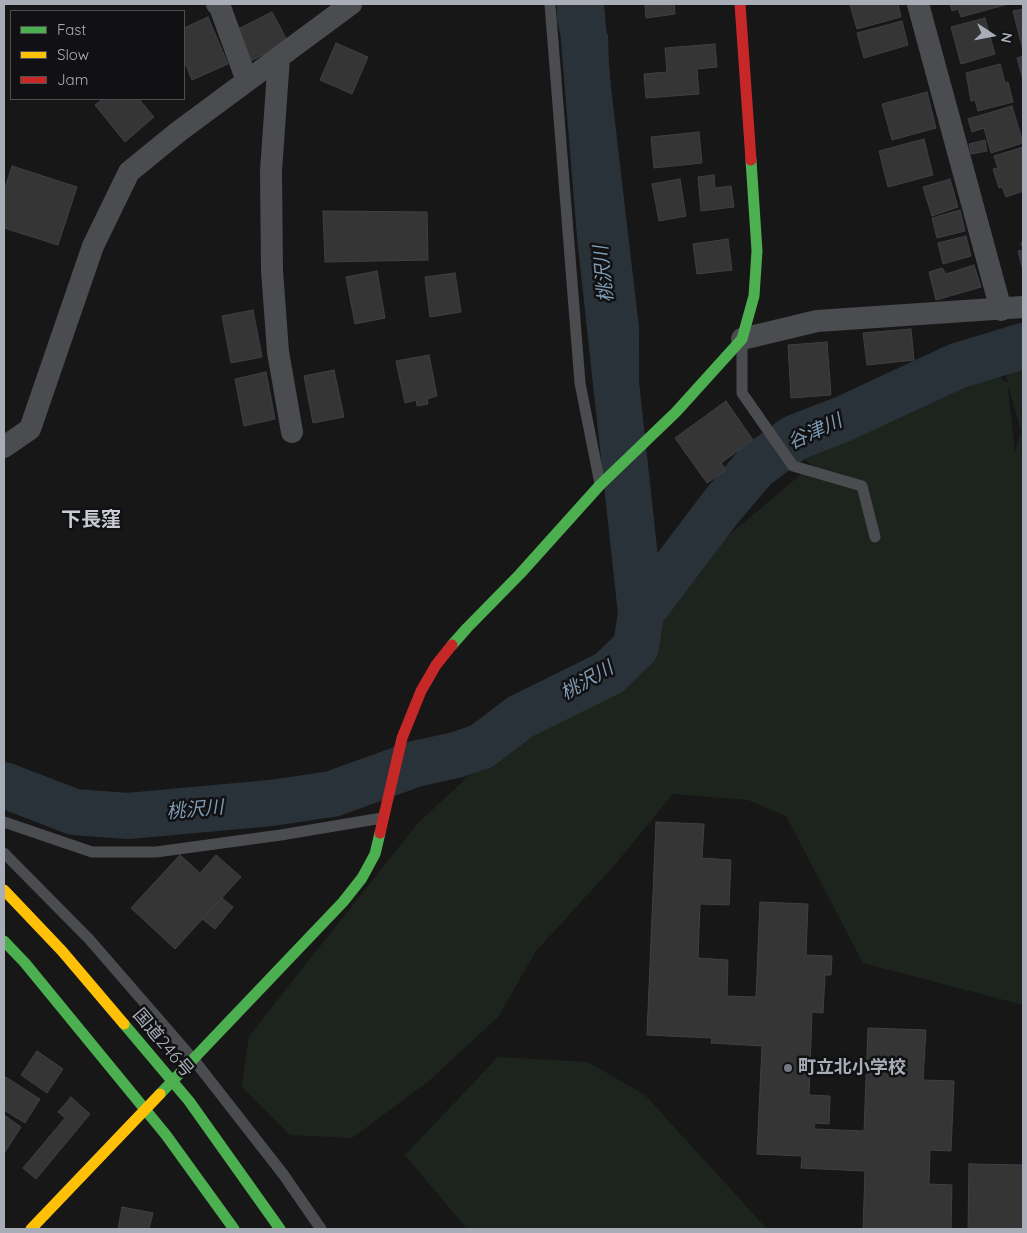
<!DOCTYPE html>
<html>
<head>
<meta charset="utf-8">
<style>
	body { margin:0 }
	#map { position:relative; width:1027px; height:1233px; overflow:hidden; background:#171717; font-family:Quicksand,sans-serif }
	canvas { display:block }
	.frame { position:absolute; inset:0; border:5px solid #a8adb8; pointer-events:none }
	.legend { position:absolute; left:10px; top:10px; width:175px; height:90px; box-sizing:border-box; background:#111113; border:1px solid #4d4f55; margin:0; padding:6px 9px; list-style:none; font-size:15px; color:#a8adb8 }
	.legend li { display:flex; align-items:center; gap:10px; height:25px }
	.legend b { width:25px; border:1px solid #4d4f55 }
	.north { position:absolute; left:967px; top:10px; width:50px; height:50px; -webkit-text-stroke:4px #111113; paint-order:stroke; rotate:101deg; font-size:14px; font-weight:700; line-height:20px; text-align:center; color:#a8adb8 }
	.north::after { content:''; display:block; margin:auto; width:18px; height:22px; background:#a8adb8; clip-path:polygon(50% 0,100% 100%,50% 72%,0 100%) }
</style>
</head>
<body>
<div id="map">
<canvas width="1027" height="1233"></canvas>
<div class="frame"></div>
<ul class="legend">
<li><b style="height:6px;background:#4caf50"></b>Fast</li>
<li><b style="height:6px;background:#ffc107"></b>Slow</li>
<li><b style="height:6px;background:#c62828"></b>Jam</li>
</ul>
<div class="north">N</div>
</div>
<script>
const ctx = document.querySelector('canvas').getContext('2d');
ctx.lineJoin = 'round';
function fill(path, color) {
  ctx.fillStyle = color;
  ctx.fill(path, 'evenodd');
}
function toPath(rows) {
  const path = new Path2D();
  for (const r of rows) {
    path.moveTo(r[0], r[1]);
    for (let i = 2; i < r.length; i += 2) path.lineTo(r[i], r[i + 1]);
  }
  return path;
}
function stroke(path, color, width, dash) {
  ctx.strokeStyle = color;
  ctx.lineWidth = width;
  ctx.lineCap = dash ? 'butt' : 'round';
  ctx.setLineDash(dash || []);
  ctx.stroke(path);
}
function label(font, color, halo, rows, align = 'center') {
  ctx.font = font + ' Quicksand,"Noto Sans JP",sans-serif';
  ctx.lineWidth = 5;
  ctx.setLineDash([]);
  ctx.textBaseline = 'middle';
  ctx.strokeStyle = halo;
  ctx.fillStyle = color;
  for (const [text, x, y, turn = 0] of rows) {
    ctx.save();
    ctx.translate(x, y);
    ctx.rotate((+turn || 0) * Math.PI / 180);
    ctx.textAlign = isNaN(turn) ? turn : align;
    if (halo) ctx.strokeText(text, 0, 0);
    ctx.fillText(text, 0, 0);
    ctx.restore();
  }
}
fill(toPath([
	[1023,363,1023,1005,863,963,786,816,748,800,673,794,612,868,536,951,498,1017,430,1080,352,1138,290,1135,242,1087,249,1036,417,824,486,760,542,707,623,684,676,580,812,465,801,457,897,410,994,373,1008,383,1006,376],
	[1009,388,1021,431,1015,453,1008,388],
	[498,1057,588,1062,645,1095,767,1229,467,1229,405,1155]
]), '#1d241e');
fill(toPath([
	[557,4,571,4,571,5,572,4,591,4,590,19,594,28,606,32,608,35,609,70,639,328,639,422,632,426,631,344,612,180,584,124,575,99,557,20]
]), '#2a3239');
stroke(toPath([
	[641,613,721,507,755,467,794,438,843,419,957,366,1023,346],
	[4,785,74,812,128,816,271,803,332,794,415,764,456,755,482,746,520,717,609,673,636,647,641,613,600,236,581,4]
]), '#2a3239', 46);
const building = toPath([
	[645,4,674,4,675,14,646,18,645,4],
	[854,4,898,4,901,17,857,29,850,5,854,4],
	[950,4,1008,4,961,17,958,9,952,11,950,4],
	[1023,9,1023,50,1013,11,1023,9],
	[272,12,288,42,251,61,236,30,272,12],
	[208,17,228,64,192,80,184,60,184,28,208,17],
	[985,18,995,54,961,64,951,27,985,18],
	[902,21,908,45,864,58,857,33,902,21],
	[336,43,368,57,352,94,320,80,336,43],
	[715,44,717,67,697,69,699,94,646,98,644,74,667,72,665,48,715,44],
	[1023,56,1023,80,1017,58,1023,56],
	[1000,64,1005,83,1008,82,1013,102,978,111,975,100,971,101,966,73,1000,64],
	[927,92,936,128,892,140,882,104,927,92],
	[103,99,139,99,154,117,125,142,95,105,103,99],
	[1012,106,1023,143,991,153,984,128,972,132,968,119,1012,106],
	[699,132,702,163,654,168,651,137,699,132],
	[924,139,933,175,888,187,879,151,924,139],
	[985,140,987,151,971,154,969,144,985,140],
	[1023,147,1023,191,1006,197,1002,187,999,188,993,169,998,168,994,156,1023,147],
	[12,166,77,187,58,245,4,228,4,191,12,166],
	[714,175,715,188,731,186,734,207,701,211,698,177,714,175],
	[680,179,686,216,659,221,652,184,680,179],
	[950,179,958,207,932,216,923,187,950,179],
	[960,210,965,231,937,238,932,218,960,210],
	[323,211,427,212,428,260,325,262,323,211],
	[966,236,971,256,943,264,938,243,966,236],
	[728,239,732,270,697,274,693,244,728,239],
	[1021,243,1023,243,1023,270,1018,251,1023,250,1021,243],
	[974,265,981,287,936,300,929,272,942,268,946,274,974,265],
	[377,271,385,318,355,324,346,277,377,271],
	[455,273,461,312,430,317,425,277,455,273],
	[253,310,262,357,231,363,222,316,253,310],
	[911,329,914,360,867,365,863,333,911,329],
	[827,342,831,395,791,398,788,345,827,342],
	[429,355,437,396,427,399,428,404,417,406,416,400,405,403,396,361,429,355],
	[334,370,344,417,313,423,304,376,334,370],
	[266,372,275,419,244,426,235,379,266,372],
	[726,401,753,440,721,463,726,470,707,483,675,438,726,401],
	[656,822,704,824,702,858,731,860,729,905,700,904,698,958,728,960,727,996,756,997,760,902,808,904,806,955,832,956,831,975,825,975,823,1013,812,1012,809,1095,830,1096,829,1124,815,1123,814,1129,864,1131,868,1028,926,1030,923,1080,954,1081,951,1151,930,1150,929,1184,952,1185,951,1229,863,1229,865,1171,801,1168,802,1156,757,1154,762,1046,711,1043,712,1038,647,1035,656,822],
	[180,855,200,873,216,855,241,877,175,949,131,908,180,855],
	[222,898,233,907,215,929,202,919,222,898],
	[37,1051,63,1069,47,1093,21,1075,37,1051],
	[4,1076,40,1099,25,1123,4,1110,4,1076],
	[71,1097,90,1114,36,1179,23,1168,65,1118,58,1112,71,1097],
	[4,1115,21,1127,5,1152,4,1152,4,1115],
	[969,1164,1023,1165,1023,1229,968,1229,969,1164],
	[122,1207,153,1213,149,1229,118,1229,122,1207]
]);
fill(building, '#353536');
stroke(building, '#3f4043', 1);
stroke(toPath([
	[550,4,580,383,600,484],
	[742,346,742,393,793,466,862,486,875,537],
	[4,822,92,852,156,852,281,835,382,818],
	[4,853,89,939,194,1060,283,1174,321,1229]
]), '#4b4c50', 11);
stroke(toPath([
	[217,4,220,7,247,81],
	[918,4,1001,310],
	[279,57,271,171,272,270,278,352,292,432],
	[742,339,817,321,1023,307],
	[4,447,30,429,93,246,129,172,178,132,351,4]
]), '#4b4c50', 22);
stroke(toPath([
	[452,645,467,628,520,574,600,485,676,412,742,339,754,296,757,251,751,160],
	[4,941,25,963,166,1135,234,1229],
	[124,1024,189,1101,280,1229],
	[160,1094,343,902,362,878,375,854,380,833]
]), '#4caf50', 11);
stroke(toPath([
	[4,890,62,951,124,1024],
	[31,1229,160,1094]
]), '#ffc107', 11);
stroke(toPath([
	[740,4,751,160],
	[380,833,402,738,421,691,436,665,452,645]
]), '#c62828', 11);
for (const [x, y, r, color] of [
	[788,1068,5,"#757880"]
]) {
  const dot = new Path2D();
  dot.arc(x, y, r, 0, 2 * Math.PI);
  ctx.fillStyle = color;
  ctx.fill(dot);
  stroke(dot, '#111113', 2);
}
label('18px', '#a8adb8', '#111113', [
	["国道246号",163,1043,50]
]);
label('bold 18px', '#a8adb8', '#111113', [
	["町立北小学校",798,1068]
], 'left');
label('italic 19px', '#7f9bb3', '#111113', [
	["桃沢川",604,274,-96],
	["谷津川",815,432,-25],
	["桃沢川",587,681,-30],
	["桃沢川",195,810,-5]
]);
label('bold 20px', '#c9ccd4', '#111113', [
	["下長窪",91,520]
]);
</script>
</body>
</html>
